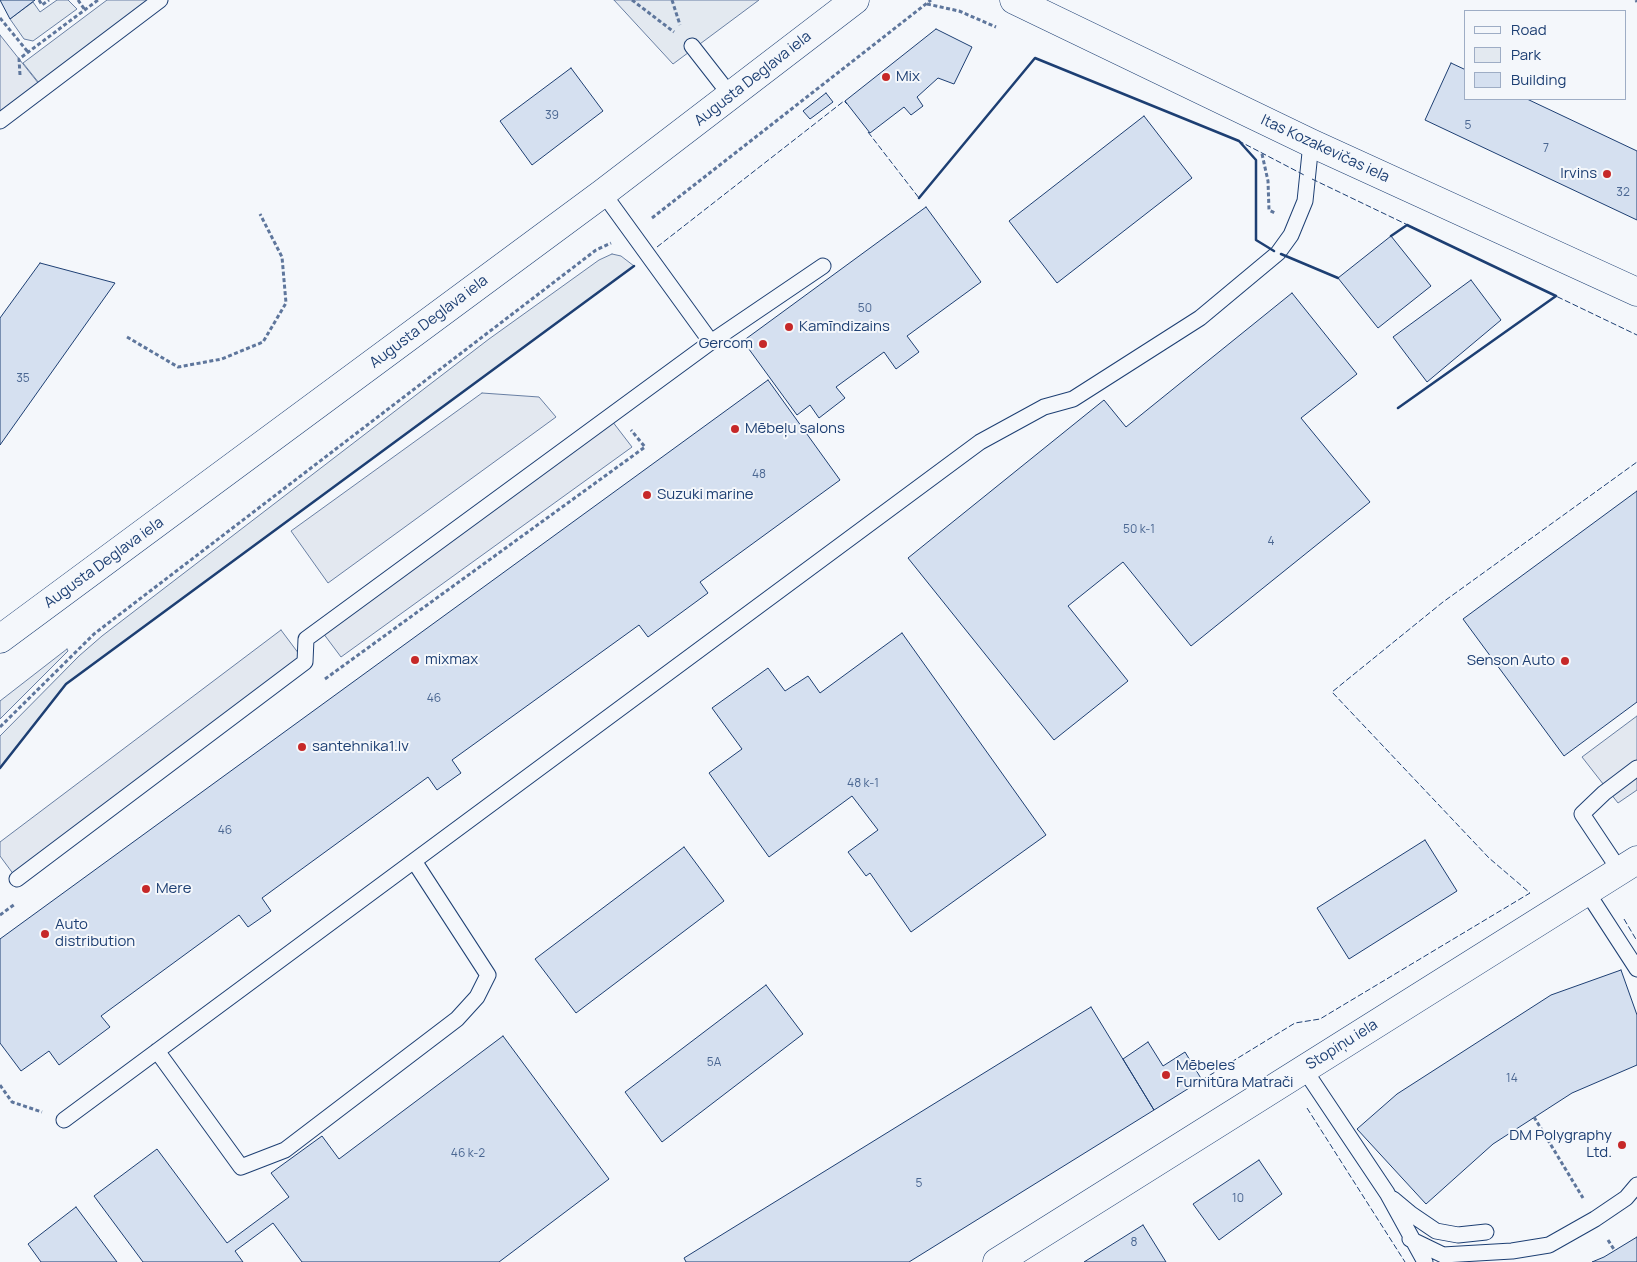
<!DOCTYPE html>
<html>
<head>
<meta charset="utf-8">
<style>
	body { margin:0 }
	#map { position:relative; width:1637px; height:1262px; overflow:hidden; background:#f4f7fb; font-family:Manrope,sans-serif }
	canvas { display:block }
	.legend { position:absolute; left:1464px; top:10px; width:162px; height:90px; box-sizing:border-box; background:#f4f7fb; border:1px solid #9eadc5; margin:0; padding:6px 9px; list-style:none; font-size:15px; color:#1d3f73 }
	.legend li { display:flex; align-items:center; gap:10px; height:25px }
	.legend b { width:25px; border:1px solid #9eadc5 }
</style>
</head>
<body>
<div id="map">
<canvas width="1637" height="1262"></canvas>
<ul class="legend">
<li><b style="height:6px;background:#f4f7fb"></b>Road</li>
<li><b style="height:14px;background:#e3e9f0"></b>Park</li>
<li><b style="height:14px;background:#d5e0f0"></b>Building</li>
</ul>
</div>
<script>
const ctx = document.querySelector('canvas').getContext('2d');
ctx.lineJoin = 'round';
function fill(path, color) {
  ctx.fillStyle = color;
  ctx.fill(path, 'evenodd');
}
function toPath(rows) {
  const path = new Path2D();
  for (const r of rows) {
    path.moveTo(r[0], r[1]);
    for (let i = 2; i < r.length; i += 2) path.lineTo(r[i], r[i + 1]);
  }
  return path;
}
function stroke(path, color, width, dash) {
  ctx.strokeStyle = color;
  ctx.lineWidth = width;
  ctx.lineCap = dash ? 'butt' : 'round';
  ctx.setLineDash(dash || []);
  ctx.stroke(path);
}
function label(font, color, halo, rows, align = 'center') {
  ctx.font = font + ' Manrope,sans-serif';
  ctx.lineWidth = 4;
  ctx.setLineDash([]);
  ctx.textBaseline = 'middle';
  ctx.strokeStyle = halo;
  ctx.fillStyle = color;
  for (const [text, x, y, turn = 0] of rows) {
    ctx.save();
    ctx.translate(x, y);
    ctx.rotate((+turn || 0) * Math.PI / 180);
    ctx.textAlign = isNaN(turn) ? turn : align;
    if (halo) ctx.strokeText(text, 0, 0);
    ctx.fillText(text, 0, 0);
    ctx.restore();
  }
}
const green = toPath([
	[57,0,68,0,77,9,33,41,24,39,10,19,33,2,40,12,57,0],
	[107,0,149,0,39,83,23,63,107,0],
	[614,0,759,0,673,64,614,0],
	[612,254,621,256,634,266,66,684,0,768,0,736,79,656,102,636,489,339,599,260,612,254],
	[67,649,68,651,0,719,0,701,67,649]
]);
fill(green, '#e3e9f0');
stroke(green, '#687fa3', 1);
const parking = toPath([
	[0,35,39,84,0,111,0,35],
	[482,393,539,397,556,417,328,583,291,531,482,393],
	[609,417,632,447,341,657,320,629,609,417],
	[281,630,305,662,17,879,0,856,0,842,281,630],
	[1637,716,1637,790,1618,803,1582,757,1637,716]
]);
fill(parking, '#e3e8f0');
stroke(parking, '#687fa3', 1);
const building = toPath([
	[0,0,35,0,10,19,0,0],
	[936,29,972,47,954,84,938,78,917,97,923,106,911,115,904,107,870,133,845,101,936,29],
	[1451,63,1466,70,1466,99,1527,99,1637,151,1637,220,1425,120,1451,63],
	[571,68,603,111,532,165,500,121,571,68],
	[826,93,833,102,810,119,803,111,826,93],
	[1144,116,1192,178,1057,283,1009,221,1144,116],
	[926,207,981,282,907,336,919,352,896,369,884,352,836,387,845,398,819,418,810,405,797,415,743,341,926,207],
	[1391,236,1431,286,1378,328,1338,278,1391,236],
	[40,263,115,283,0,445,0,318,40,263],
	[1471,280,1501,320,1427,382,1393,337,1471,280],
	[1292,293,1357,374,1301,418,1370,502,1191,646,1123,562,1068,606,1128,681,1054,740,908,558,1104,400,1126,427,1292,293],
	[768,380,840,480,700,582,708,593,648,637,639,625,452,760,461,773,437,790,428,777,262,898,271,911,248,927,239,915,101,1016,110,1027,59,1065,49,1051,21,1071,0,1043,0,939,768,380],
	[1637,491,1637,702,1564,756,1463,619,1637,491],
	[902,633,1046,835,911,932,870,873,866,876,848,852,878,830,852,796,769,857,709,773,742,749,712,708,768,668,785,691,808,676,820,693,902,633],
	[1425,840,1457,891,1349,959,1317,908,1425,840],
	[684,847,724,901,576,1013,535,959,684,847],
	[1621,970,1637,1015,1637,1065,1572,1093,1493,1144,1426,1204,1357,1129,1397,1094,1551,995,1621,970],
	[766,985,803,1034,662,1142,625,1092,766,985],
	[1091,1007,1154,1110,909,1262,686,1262,684,1258,1091,1007],
	[503,1036,609,1179,499,1262,302,1262,273,1223,235,1251,243,1262,143,1262,94,1196,157,1149,227,1243,289,1197,271,1173,322,1136,339,1159,503,1036],
	[1148,1042,1163,1066,1185,1052,1202,1080,1154,1110,1123,1059,1148,1042],
	[1259,1160,1282,1194,1219,1240,1193,1204,1259,1160],
	[76,1207,117,1262,41,1262,28,1244,76,1207],
	[1143,1225,1166,1262,1084,1262,1143,1225],
	[1637,1237,1637,1262,1592,1262,1604,1257,1637,1237]
]);
fill(building, '#d5e0f0');
stroke(building, '#1d3f73', 1);
const service = toPath([
	[692,46,731,96],
	[0,121,160,0],
	[711,342,823,266],
	[1620,871,1582,814,1604,793,1637,768],
	[17,879,305,662,306,639,711,342,603,193],
	[1587,892,1637,969],
	[157,1051,241,1167,285,1150,457,1019,477,997,488,975,414,861],
	[1304,1069,1387,1193,1425,1262],
	[64,1120,980,442,1044,407,1073,399,1200,318,1278,253,1291,235,1305,201,1311,143],
	[1393,1199,1411,1214,1436,1231,1458,1235,1486,1232],
	[1410,1239,1443,1255,1512,1251,1549,1245,1595,1219,1626,1198,1637,1185]
]);
const minor = toPath([
	[1014,0,1311,143,1637,292],
	[997,1262,1637,860]
]);
const secondary = toPath([
	[0,639,603,193,855,0]
]);
stroke(service, '#1d3f73', 17);
stroke(minor, '#1d3f73', 29);
stroke(secondary, '#1d3f73', 29);
stroke(toPath([
	[39,0,42,5,49,0],
	[78,0,85,10],
	[632,0,674,32],
	[672,0,680,25],
	[1636,0,1637,2],
	[927,4,959,11,996,27],
	[0,18,28,52],
	[20,75,19,59,98,0],
	[1262,154,1268,181,1269,210,1275,213],
	[652,218,931,0],
	[127,337,178,367,222,359,263,342,286,303,282,257,260,214],
	[325,679,645,447,631,430],
	[0,727,94,634,596,250,611,243],
	[0,915,15,904],
	[0,1085,12,1102,42,1112],
	[1534,1117,1583,1198],
	[1608,1240,1615,1251]
]), '#5e769c', 3, [4, 2.5]);
stroke(service, '#f4f7fb', 15);
stroke(minor, '#f4f7fb', 28);
stroke(secondary, '#f4f7fb', 28);
stroke(toPath([
	[868,132,919,198,1035,58,1239,141,1304,175],
	[1312,179,1637,335],
	[657,247,844,101,847,104],
	[1624,919,1637,941],
	[1202,1080,1295,1023,1320,1019,1530,893,1489,858,1332,692,1443,602,1637,462],
	[1307,1108,1405,1262]
]), '#1d3f73', 1, [6, 2.5]);
stroke(toPath([
	[919,198,1035,58,1239,141,1256,160,1256,240,1274,251],
	[1391,236,1407,225,1556,296,1398,408],
	[1281,254,1338,278],
	[0,768,66,684,634,266]
]), '#1d3f73', 2.5);
for (const [x, y, r, color] of [
	[886,77,5,"#c62828"],
	[1607,174,5,"#c62828"],
	[789,327,5,"#c62828"],
	[763,344,5,"#c62828"],
	[735,429,5,"#c62828"],
	[647,495,5,"#c62828"],
	[415,660,5,"#c62828"],
	[1565,661,5,"#c62828"],
	[302,747,5,"#c62828"],
	[146,889,5,"#c62828"],
	[45,934,5,"#c62828"],
	[1166,1075,5,"#c62828"],
	[1622,1145,5,"#c62828"]
]) {
  const dot = new Path2D();
  dot.arc(x, y, r, 0, 2 * Math.PI);
  ctx.fillStyle = color;
  ctx.fill(dot);
  stroke(dot, '#f4f7fb', 2);
}
label('12px', '#4b6792', null, [
	["39",552,116],
	["5",1468,126],
	["7",1546,149],
	["32",1623,193],
	["50",865,309],
	["35",23,379],
	["48",759,475],
	["50 k-1",1139,530],
	["4",1271,542],
	["46",434,699],
	["48 k-1",863,784],
	["46",225,831],
	["5A",714,1063],
	["14",1512,1079],
	["46 k-2",468,1154],
	["5",919,1184],
	["10",1238,1199],
	["8",1134,1243]
]);
label('15px', '#1d3f73', '#f4f7fb', [
	["Mix",896,77],
	["Irvins",1597,174,"right"],
	["Kamīndizains",799,327],
	["Gercom",753,344,"right"],
	["Mēbeļu salons",745,429],
	["Suzuki marine",657,495],
	["mixmax",425,660],
	["Senson Auto",1555,661,"right"],
	["santehnika1.lv",312,747],
	["Mere",156,889],
	["Auto",55,925],
	["distribution",55,942],
	["Mēbeles",1176,1066],
	["Furnitūra Matrači",1176,1083],
	["DM Polygraphy",1612,1136,"right"],
	["Ltd.",1612,1153,"right"]
], 'left');
label('15px', '#1d3f73', '#f4f7fb', [
	["Augusta Deglava iela",753,79,-38],
	["Itas Kozakevičas iela",1325,149,25],
	["Augusta Deglava iela",429,322,-37],
	["Augusta Deglava iela",104,563,-36],
	["Stopiņu iela",1342,1045,-32]
]);
</script>
</body>
</html>
